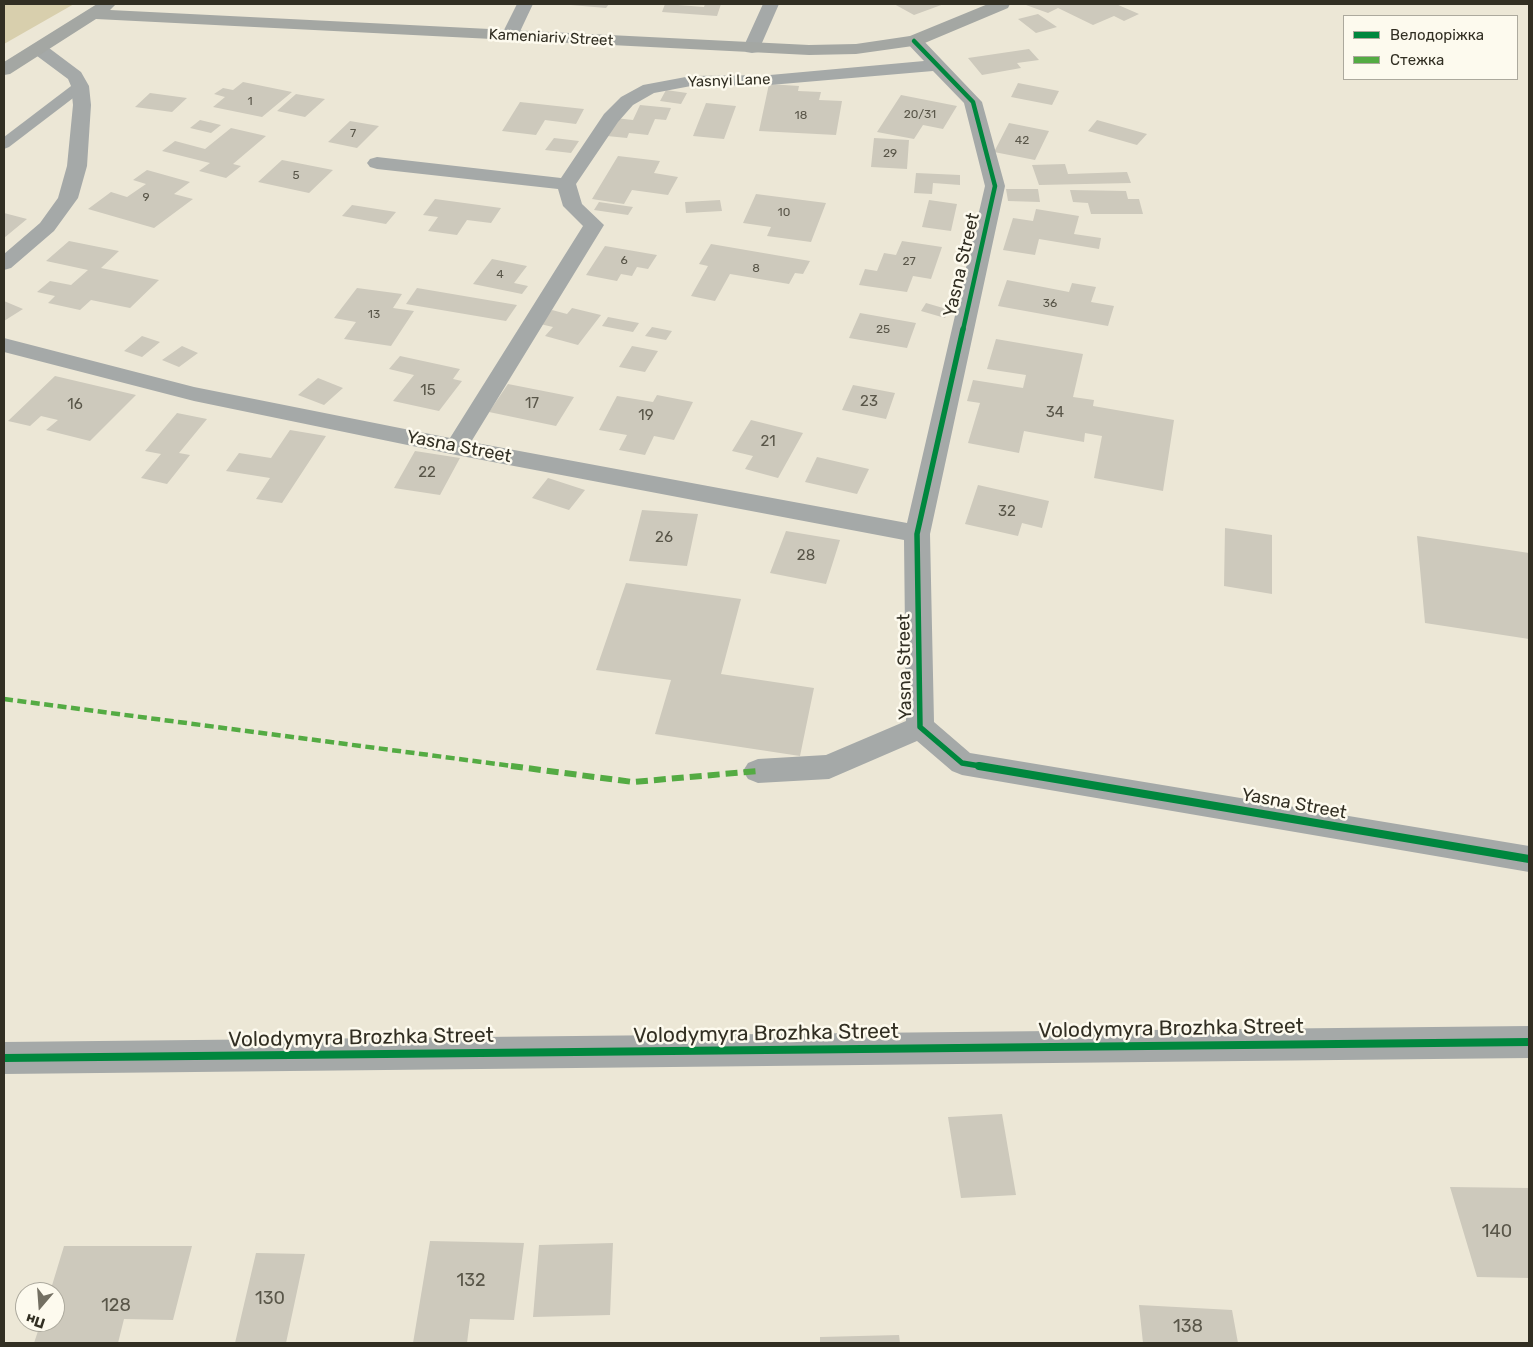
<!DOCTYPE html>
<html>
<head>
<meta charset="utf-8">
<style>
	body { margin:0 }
	#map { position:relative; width:1533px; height:1347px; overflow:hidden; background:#ece7d6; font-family:Rubik,sans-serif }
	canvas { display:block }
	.frame { position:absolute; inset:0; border:5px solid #322f23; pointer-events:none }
	.legend { position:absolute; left:1343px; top:15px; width:175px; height:65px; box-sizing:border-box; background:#fdfaee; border:1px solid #aca99d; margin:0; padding:6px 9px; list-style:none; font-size:15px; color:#322f23 }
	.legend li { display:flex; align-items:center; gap:10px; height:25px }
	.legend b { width:25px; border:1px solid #aca99d }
	.north { position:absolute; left:15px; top:1282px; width:50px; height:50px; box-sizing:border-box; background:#fdfaee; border:1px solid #aca99d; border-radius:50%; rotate:198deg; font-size:14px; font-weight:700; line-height:20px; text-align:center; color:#322f23 }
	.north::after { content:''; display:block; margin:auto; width:18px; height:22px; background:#736f62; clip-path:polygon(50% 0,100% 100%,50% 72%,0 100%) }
</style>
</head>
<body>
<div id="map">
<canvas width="1533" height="1347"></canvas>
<div class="frame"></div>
<ul class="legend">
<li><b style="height:6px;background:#00873e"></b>Велодоріжка</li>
<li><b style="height:6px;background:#54ab43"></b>Стежка</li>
</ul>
<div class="north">Пн</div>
</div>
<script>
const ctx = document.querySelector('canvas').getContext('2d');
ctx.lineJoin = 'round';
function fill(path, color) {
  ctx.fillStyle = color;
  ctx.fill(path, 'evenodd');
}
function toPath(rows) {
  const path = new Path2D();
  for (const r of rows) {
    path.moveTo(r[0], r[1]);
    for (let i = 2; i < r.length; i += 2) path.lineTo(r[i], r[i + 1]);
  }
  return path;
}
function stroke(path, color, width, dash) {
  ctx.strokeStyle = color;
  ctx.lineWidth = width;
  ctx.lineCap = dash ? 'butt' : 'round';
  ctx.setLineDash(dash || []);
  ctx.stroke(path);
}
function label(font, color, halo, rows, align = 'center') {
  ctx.font = font + ' Rubik,sans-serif';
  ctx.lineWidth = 5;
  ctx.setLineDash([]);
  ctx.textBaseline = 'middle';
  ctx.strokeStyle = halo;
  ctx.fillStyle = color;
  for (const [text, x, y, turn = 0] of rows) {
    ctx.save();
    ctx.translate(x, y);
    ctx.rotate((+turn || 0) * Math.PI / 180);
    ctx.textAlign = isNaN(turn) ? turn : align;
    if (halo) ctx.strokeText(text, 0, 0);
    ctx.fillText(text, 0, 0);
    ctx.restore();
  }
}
fill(toPath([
	[4,4,74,4,4,44]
]), '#d8cfad');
fill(toPath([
	[559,4,609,4,606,8],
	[665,4,704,7,705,4,721,4,717,16,662,12],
	[894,4,944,4,914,15],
	[1029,4,1116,4,1139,14,1124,21,1114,16,1093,25,1058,8,1048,13,1026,5],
	[1038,14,1057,27,1036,33,1018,19],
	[1029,49,1039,60,1017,63,1021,68,982,75,968,58],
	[243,82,292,92,262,117,213,107,225,97,214,94,223,88,233,90],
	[1018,83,1059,91,1052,105,1011,97],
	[769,84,799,86,798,91,821,92,819,100,842,101,836,135,759,131],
	[666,90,687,93,681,104,660,101],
	[150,93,187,98,172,112,135,107],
	[296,94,325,99,305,117,277,111],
	[901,95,957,106,943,129,923,125,914,139,877,132],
	[520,102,584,109,576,124,545,120,536,135,502,131],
	[706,103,736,106,724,139,693,136],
	[640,105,671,108,666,120,655,119,648,135,629,133,627,138,607,136,615,118,633,120],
	[200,120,221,125,211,133,190,128],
	[1097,120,1147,134,1137,145,1088,131],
	[350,121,379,126,357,148,328,142],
	[1009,123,1049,131,1035,160,994,152],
	[231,128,266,136,233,164,241,166,226,178,199,171,210,163,162,151,175,141,205,149],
	[554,138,579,141,571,153,545,150],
	[874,138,909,140,907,169,871,167],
	[618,156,660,161,654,173,678,177,668,195,632,190,624,204,592,199],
	[282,160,333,170,309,193,258,182],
	[1065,164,1068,174,1127,172,1131,183,1039,185,1032,165],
	[147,170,190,182,174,194,193,199,154,228,88,209,111,192,127,197,146,184,133,180],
	[916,173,960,175,960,185,933,183,932,194,914,193],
	[1006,189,1038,189,1040,202,1008,201],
	[1070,190,1126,191,1128,199,1139,199,1143,214,1091,214,1088,203,1073,202],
	[756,194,826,203,811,242,767,236,771,227,743,223],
	[435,199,501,208,491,223,467,220,457,235,428,231,438,217,423,215],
	[720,200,722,211,686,213,685,202],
	[929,200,957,204,951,231,922,227],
	[599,202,633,207,628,215,594,210],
	[352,205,396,212,386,224,342,216],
	[1036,209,1079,216,1074,234,1101,238,1099,249,1039,239,1035,255,1003,250,1013,218,1033,221],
	[4,213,27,219,4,238],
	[69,241,119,251,101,268,159,280,130,308,91,300,80,310,48,303,55,296,37,292,50,281,71,285,88,270,46,261],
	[902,241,942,247,931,279,913,276,907,292,859,285,865,269,877,271,884,253,896,255],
	[711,244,810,261,803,274,795,273,789,284,730,274,715,301,691,296,708,266,699,264],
	[605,246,657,255,648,269,637,267,632,276,621,274,617,281,586,275],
	[492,259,527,266,514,283,528,286,522,294,473,284],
	[1007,280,1069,292,1072,283,1096,287,1091,302,1114,306,1108,326,998,306],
	[357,288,402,294,393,308,414,311,391,346,344,339,356,322,334,318],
	[417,288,517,305,506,321,406,304],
	[4,301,23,309,4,321],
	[926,303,950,310,945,318,921,311],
	[572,308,601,315,578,345,545,336,553,327,540,324,552,310,567,314],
	[860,313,916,323,907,348,849,338],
	[608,317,639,323,633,332,602,326],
	[652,327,672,331,666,340,645,336],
	[142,336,160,342,142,357,124,351],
	[996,339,1083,354,1073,397,1094,400,1093,406,1174,420,1163,491,1094,478,1102,436,1085,433,1084,442,1024,431,1019,453,968,443,980,403,967,401,973,380,1023,388,1026,375,987,369],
	[182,346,198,353,179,367,162,360],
	[632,346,658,351,645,372,619,367],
	[400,356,460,369,453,379,462,381,439,411,393,401,414,375,389,369],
	[55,376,136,395,90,441,46,430,58,420,41,416,30,426,8,421],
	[318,378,343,388,324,405,298,395],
	[508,384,574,397,556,426,489,412],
	[853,385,895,393,886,419,842,410],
	[657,395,693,402,674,440,654,436,645,455,619,450,627,435,599,430,617,396,653,402],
	[177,413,207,419,179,453,190,455,167,484,141,478,161,454,145,451],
	[751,420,803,433,778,478,745,469,753,456,732,451],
	[290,430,326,436,282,503,256,499,270,478,226,471,239,453,271,458],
	[415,451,460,458,440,495,394,488],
	[817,457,869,469,857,494,805,482],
	[548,478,585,490,569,510,532,498],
	[978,485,1049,501,1042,528,1022,523,1018,536,965,524],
	[642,510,698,514,687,566,629,561],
	[1225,528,1272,535,1272,594,1224,586],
	[786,531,840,540,826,584,770,573],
	[1417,536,1529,553,1529,639,1425,623],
	[626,583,741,599,721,674,814,688,800,756,655,734,671,680,596,670],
	[1002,1114,1016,1195,961,1198,948,1117],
	[1450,1187,1529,1188,1529,1278,1477,1277],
	[430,1241,524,1243,514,1320,470,1319,467,1343,413,1343],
	[613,1243,610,1315,533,1317,539,1245],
	[64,1246,192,1246,173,1320,124,1319,118,1343,34,1343,41,1322,55,1322,55,1292,50,1292],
	[256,1253,305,1254,286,1343,235,1343],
	[1139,1305,1232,1310,1238,1343,1143,1343],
	[899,1335,900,1343,820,1343,820,1337]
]), '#cdc9bc');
fill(toPath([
	[80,82,85,83,87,86,85,89,9,147,4,149,4,137,75,83,80,82]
]), '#a5a9a8');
fill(toPath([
	[517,4,533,4,516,40,504,40,501,36,517,4],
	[763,4,779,4,758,52,752,53,746,52,743,48,763,4],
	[914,36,920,37,982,102,1005,186,930,534,934,722,970,753,1529,846,1529,872,962,775,952,771,917,741,829,779,758,783,748,779,743,771,748,763,758,759,826,755,906,721,904,540,456,455,194,401,4,352,4,338,194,387,450,438,583,226,563,206,558,189,377,169,370,167,367,163,370,159,377,157,561,178,604,114,621,97,643,85,691,76,770,75,924,61,905,41,908,37,914,36],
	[933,71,964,103,985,186,907,523,471,442,604,225,582,204,576,184,618,122,633,105,654,93,691,86,770,85,933,71],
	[39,44,45,45,81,72,89,86,91,105,87,166,78,198,54,231,11,268,4,270,4,254,40,223,58,198,67,166,73,105,71,86,68,79,33,53,30,49,33,45,39,44],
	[1529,1026,1529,1058,4,1074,4,1042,1529,1026]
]), '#a5a9a8');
fill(toPath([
	[97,4,116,4,110,10,809,45,856,44,910,36,988,4,1010,4,1008,8,920,45,856,54,809,55,96,19,10,74,4,75,4,62,97,4]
]), '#a4a7a3');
stroke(toPath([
	[4,699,520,767]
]), '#54ab43', 4.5, [9, 4.5]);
stroke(toPath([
	[511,766,633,782,758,771]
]), '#54ab43', 6, [12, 6]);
stroke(toPath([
	[914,41,973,102,995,186,963,330]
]), '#00873e', 4.5);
stroke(toPath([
	[963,329,917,534,920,727,962,763,986,767]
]), '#00873e', 5.5);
stroke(toPath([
	[979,766,1529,859],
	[4,1058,1529,1042]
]), '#00873e', 8);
label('12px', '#595649', null, [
	["1",250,102],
	["20/31",920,115],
	["18",801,116],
	["7",353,134],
	["42",1022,141],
	["29",890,154],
	["5",296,176],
	["9",146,198],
	["10",784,213],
	["6",624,261],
	["27",909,262],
	["8",756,269],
	["4",500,275],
	["36",1050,304],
	["13",374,315],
	["25",883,330]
]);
label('15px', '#322f23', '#fdfaee', [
	["Kameniariv Street",551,38,3],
	["Yasnyi Lane",729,81,-2]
]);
label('15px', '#595649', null, [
	["15",428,391],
	["23",869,402],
	["17",532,404],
	["16",75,405],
	["34",1055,413],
	["19",646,416],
	["21",768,442],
	["22",427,473],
	["32",1007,512],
	["26",664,538],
	["28",806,556]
]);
label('18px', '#322f23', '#fdfaee', [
	["Yasna Street",962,265,-77],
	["Yasna Street",459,447,11],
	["Yasna Street",905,667,-91],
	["Yasna Street",1294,804,10]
]);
label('18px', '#595649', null, [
	["140",1497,1232],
	["132",471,1281],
	["130",270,1299],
	["128",116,1306],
	["138",1188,1327]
]);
label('21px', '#322f23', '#fdfaee', [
	["Volodymyra Brozhka Street",1171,1029,-1],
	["Volodymyra Brozhka Street",766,1034,-1],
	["Volodymyra Brozhka Street",361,1038,-1]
]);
</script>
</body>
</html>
